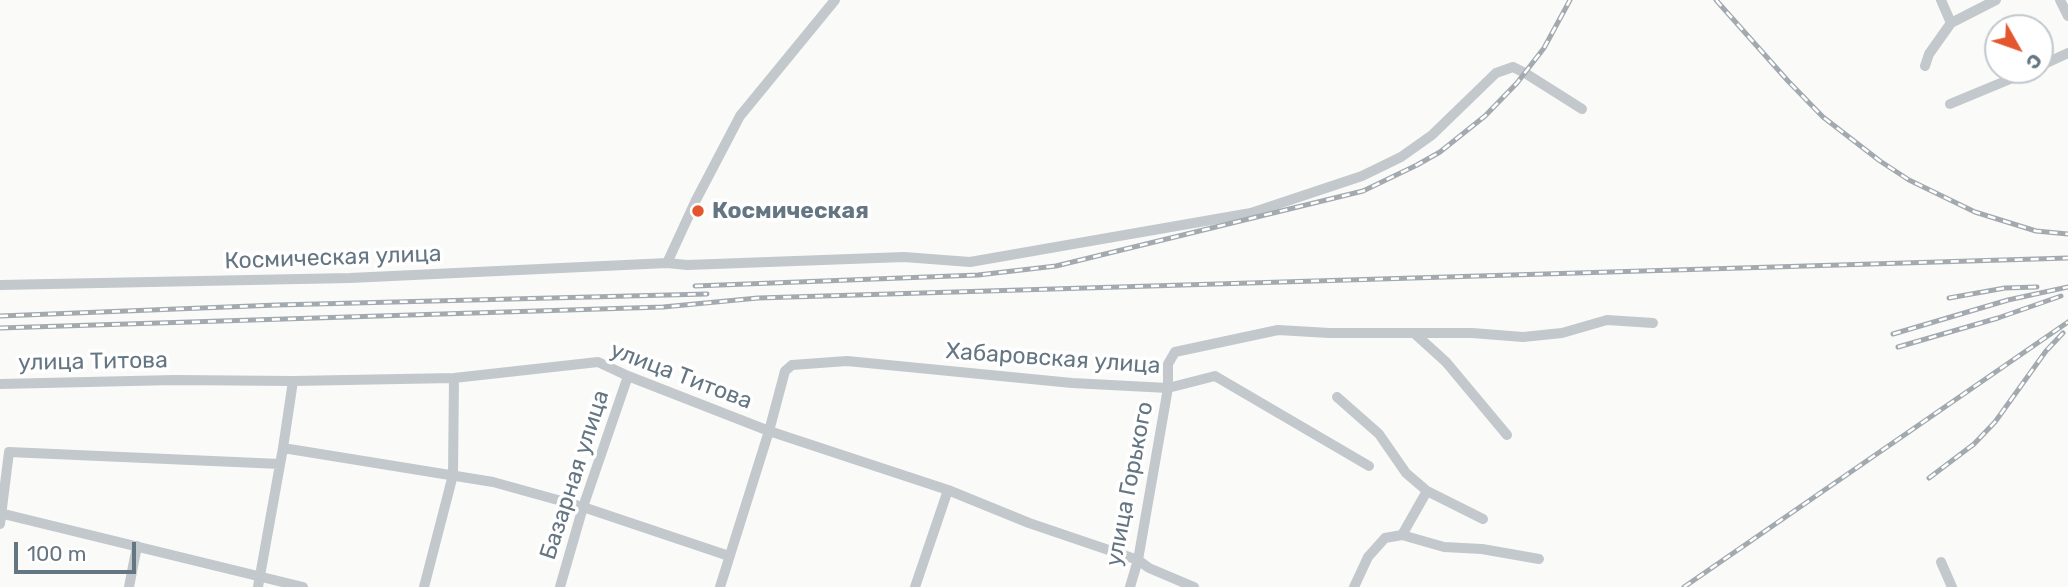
<!DOCTYPE html>
<html>
<head>
<meta charset="utf-8">
<style>
	body { margin:0 }
	#map { position:relative; width:2068px; height:587px; overflow:hidden; background:#fafaf8; font-family:Rubik,sans-serif }
	canvas { display:block }
	.north { position:absolute; left:1984px; top:14px; width:70px; height:70px; box-sizing:border-box; background:#fff; border:2px solid #c1c8cd; border-radius:50%; rotate:130deg; font-size:19px; font-weight:700; line-height:28px; text-align:center; color:#657683 }
	.north::after { content:''; display:block; margin:auto; width:24px; height:32px; background:#e4572e; clip-path:polygon(50% 0,100% 100%,50% 72%,0 100%) }
	.scale { position:absolute; left:14px; top:542px; width:122px; height:32px; box-sizing:border-box; border:4px solid #657683; border-top:0; padding-left:9px; font-size:21px; line-height:24px; white-space:nowrap; color:#657683; -webkit-text-stroke:5px #fff; paint-order:stroke }
</style>
</head>
<body>
<div id="map">
<canvas width="2068" height="587"></canvas>
<div class="north">С</div>
<div class="scale">100 m</div>
</div>
<script>
const ctx = document.querySelector('canvas').getContext('2d');
ctx.lineJoin = 'round';
function toPath(rows) {
  const path = new Path2D();
  for (const r of rows) {
    path.moveTo(r[0], r[1]);
    for (let i = 2; i < r.length; i += 2) path.lineTo(r[i], r[i + 1]);
  }
  return path;
}
function stroke(path, color, width, dash) {
  ctx.strokeStyle = color;
  ctx.lineWidth = width;
  ctx.lineCap = dash ? 'butt' : 'round';
  ctx.setLineDash(dash || []);
  ctx.stroke(path);
}
function label(font, color, halo, rows, align = 'center') {
  ctx.font = font + ' Rubik,sans-serif';
  ctx.lineWidth = 7;
  ctx.setLineDash([]);
  ctx.textBaseline = 'middle';
  ctx.strokeStyle = halo;
  ctx.fillStyle = color;
  for (const [text, x, y, turn = 0] of rows) {
    ctx.save();
    ctx.translate(x, y);
    ctx.rotate((+turn || 0) * Math.PI / 180);
    ctx.textAlign = isNaN(turn) ? turn : align;
    if (halo) ctx.strokeText(text, 0, 0);
    ctx.fillText(text, 0, 0);
    ctx.restore();
  }
}
stroke(toPath([
	[1941,0,1951,23,1996,0],
	[2060,0,2068,16],
	[1925,66,1929,54,1951,23],
	[2040,66,2068,53],
	[1950,104,2032,70],
	[667,263,696,200,740,116,835,0],
	[0,285,350,278,667,263,687,265,904,257,970,262,1251,213,1362,176,1401,157,1432,135,1496,73,1513,67,1525,73,1582,109],
	[1414,333,1472,333,1523,337,1562,333,1607,320,1653,323],
	[0,384,175,380,293,381,454,378,598,362,628,376,769,431,948,490,1029,523,1138,560,1149,568,1194,587],
	[1337,397,1379,434,1406,473,1427,491,1483,519],
	[283,448,493,482,583,507,729,556],
	[0,513,303,587],
	[0,524,9,452,280,464],
	[1402,535,1427,491],
	[1941,562,1952,587],
	[129,587,137,546],
	[258,587,283,448,293,381],
	[424,587,453,475,454,378],
	[560,587,583,507,628,376],
	[720,587,769,431,785,371,792,365,847,361,1072,383,1168,388,1215,376,1369,466],
	[915,587,948,490],
	[1130,587,1138,560,1168,388,1168,364,1175,352,1278,330,1329,333,1414,333,1446,362,1507,435],
	[1354,587,1368,557,1385,538,1402,535,1444,547,1482,549,1539,559]
]), '#c3c8cc', 10);
const rail = toPath([
	[1716,0,1788,81,1823,117,1880,161,1909,180,1975,212,2036,231,2068,234],
	[695,286,978,275,1056,266,1363,191,1417,165,1440,152,1485,116,1517,83,1544,48,1570,0],
	[1949,298,2005,288,2037,287],
	[0,316,277,305,707,294],
	[0,328,663,307,758,298,2068,258],
	[1893,334,2008,300,2068,287],
	[1898,347,1998,318,2061,296],
	[1929,478,1974,444,1995,422,2046,351,2063,333],
	[1684,587,2068,322]
]);
stroke(rail, '#a2aab0', 5);
stroke(rail, '#fff', 2.5, [8]);
for (const [x, y, r, color] of [
	[698,211,7,"#e4572e"]
]) {
  const dot = new Path2D();
  dot.arc(x, y, r, 0, 2 * Math.PI);
  ctx.fillStyle = color;
  ctx.fill(dot);
  stroke(dot, '#fff', 2.5);
}
label('bold 23px', '#657683', '#fff', [
	["Космическая",712,211]
], 'left');
label('23px', '#657683', '#fff', [
	["Космическая улица",333,258,-2],
	["Хабаровская улица",1053,359,4],
	["улица Титова",93,362,-1],
	["улица Титова",681,376,21],
	["Базарная улица",575,475,-72],
	["улица Горького",1130,484,-79]
]);
</script>
</body>
</html>
